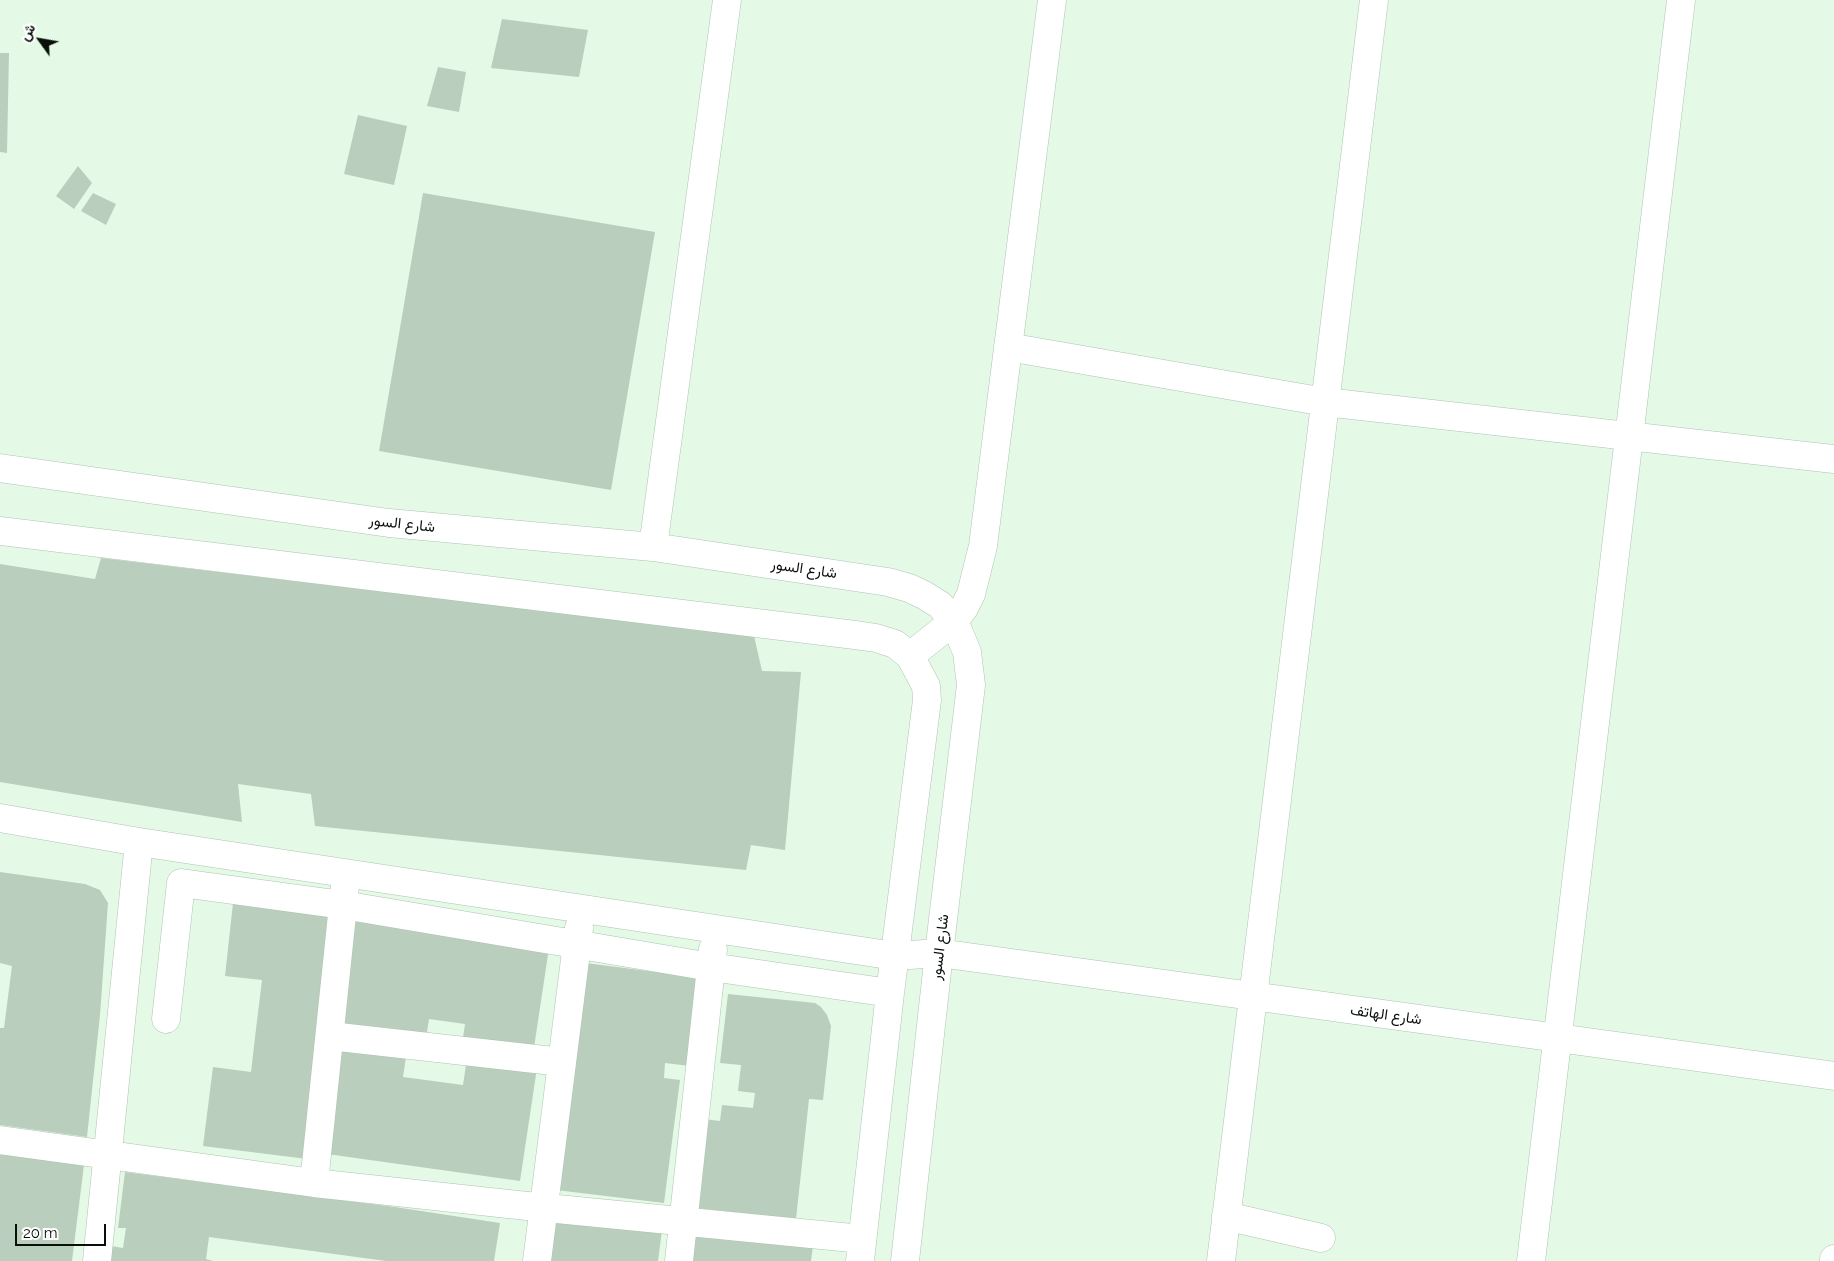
<!DOCTYPE html>
<html>
<head>
<meta charset="utf-8">
<style>
	body { margin:0 }
	#map { position:relative; width:1834px; height:1261px; overflow:hidden; background:#e4fae6; font-family:Raleway,Vazirmatn,sans-serif }
	canvas { display:block }
	.north { position:absolute; left:15px; top:15px; width:50px; height:50px; -webkit-text-stroke:4px #fff; paint-order:stroke; rotate:302deg; font-size:14px; font-weight:700; line-height:20px; text-align:center; color:#09100a }
	.north::after { content:''; display:block; margin:auto; width:18px; height:22px; background:#09100a; clip-path:polygon(50% 0,100% 100%,50% 72%,0 100%) }
	.scale { position:absolute; left:15px; top:1224px; width:91px; height:22px; box-sizing:border-box; border:2px solid #09100a; border-top:0; padding-left:6px; font-size:15px; line-height:18px; white-space:nowrap; color:#09100a; -webkit-text-stroke:4px #fff; paint-order:stroke }
</style>
</head>
<body>
<div id="map">
<canvas width="1834" height="1261"></canvas>
<div class="north">ش</div>
<div class="scale">20 m</div>
</div>
<script>
const ctx = document.querySelector('canvas').getContext('2d');
ctx.lineJoin = 'round';
function fill(path, color) {
  ctx.fillStyle = color;
  ctx.fill(path, 'evenodd');
}
function toPath(rows) {
  const path = new Path2D();
  for (const r of rows) {
    path.moveTo(r[0], r[1]);
    for (let i = 2; i < r.length; i += 2) path.lineTo(r[i], r[i + 1]);
  }
  return path;
}
function stroke(path, color, width, dash) {
  ctx.strokeStyle = color;
  ctx.lineWidth = width;
  ctx.lineCap = dash ? 'butt' : 'round';
  ctx.setLineDash(dash || []);
  ctx.stroke(path);
}
function label(font, color, halo, rows, align = 'center') {
  ctx.font = font + ' Raleway,Vazirmatn,sans-serif';
  ctx.lineWidth = 4.5;
  ctx.setLineDash([]);
  ctx.textBaseline = 'middle';
  ctx.strokeStyle = halo;
  ctx.fillStyle = color;
  for (const [text, x, y, turn = 0] of rows) {
    ctx.save();
    ctx.translate(x, y);
    ctx.rotate((+turn || 0) * Math.PI / 180);
    ctx.textAlign = isNaN(turn) ? turn : align;
    if (halo) ctx.strokeText(text, 0, 0);
    ctx.fillText(text, 0, 0);
    ctx.restore();
  }
}
fill(toPath([
	[502,19,588,30,579,77,491,68],
	[0,53,9,53,7,153,0,152],
	[438,67,466,72,459,112,427,106],
	[358,115,407,126,394,185,344,174],
	[78,166,92,183,74,209,56,196],
	[93,193,116,204,106,225,81,211],
	[423,193,655,232,611,490,379,451],
	[101,558,754,636,762,671,801,672,785,850,751,845,746,870,315,826,311,794,238,784,242,822,0,782,0,564,95,579],
	[0,872,85,884,100,890,108,903,100,1015,87,1137,0,1125,0,1028,4,1028,12,966,0,963],
	[233,903,337,915,307,1159,203,1146,213,1067,251,1072,256,1029,262,980,225,976],
	[348,920,549,948,533,1054,462,1044,465,1024,429,1019,425,1045,332,1032],
	[586,963,702,978,690,1066,665,1063,664,1078,680,1080,664,1203,556,1190],
	[728,994,815,1003,821,1007,827,1015,831,1026,823,1100,809,1099,796,1219,686,1207,696,1118,720,1121,722,1105,753,1108,755,1093,738,1091,741,1065,720,1063],
	[334,1048,406,1057,403,1077,463,1085,467,1058,537,1068,520,1181,320,1153],
	[0,1146,85,1157,72,1261,0,1261],
	[125,1172,395,1207,500,1223,494,1261,386,1261,209,1237,206,1259,213,1261,109,1261,111,1246,123,1248,126,1228,118,1228],
	[553,1218,662,1230,658,1261,548,1261],
	[685,1233,813,1246,811,1261,682,1261]
]), '#b9cebc');
const minor = toPath([
	[1008,347,1325,402,1834,459],
	[0,468,389,523,653,547,888,582,909,588,924,595,940,605,954,621,967,652,971,685,939,953,905,1261],
	[0,531,855,635,876,638,895,644,910,656,926,686,927,700,890,993,860,1261],
	[653,547,727,0],
	[910,656,954,621,964,608,971,594,983,546,1052,0],
	[0,818,139,842,895,956,939,953,1834,1076],
	[166,1019,181,883,343,905,711,967,890,993],
	[330,1036,562,1062],
	[0,1140,314,1183,527,1206,862,1239],
	[314,1183,345,886],
	[1226,1216,1321,1238],
	[97,1261,139,842],
	[537,1261,579,928],
	[679,1261,713,949],
	[1221,1261,1374,0],
	[1531,1261,1681,0],
	[1834,1261,1834,1259]
]);
stroke(minor, '#aec3b1', 29);
stroke(minor, '#fff', 28);
label('15px', '#09100a', '#fff', [
	["شارع السور",402,524,6],
	["شارع السور",804,569,8],
	["شارع السور",940,947,-83],
	["شارع الهاتف",1386,1015,8]
]);
</script>
</body>
</html>
